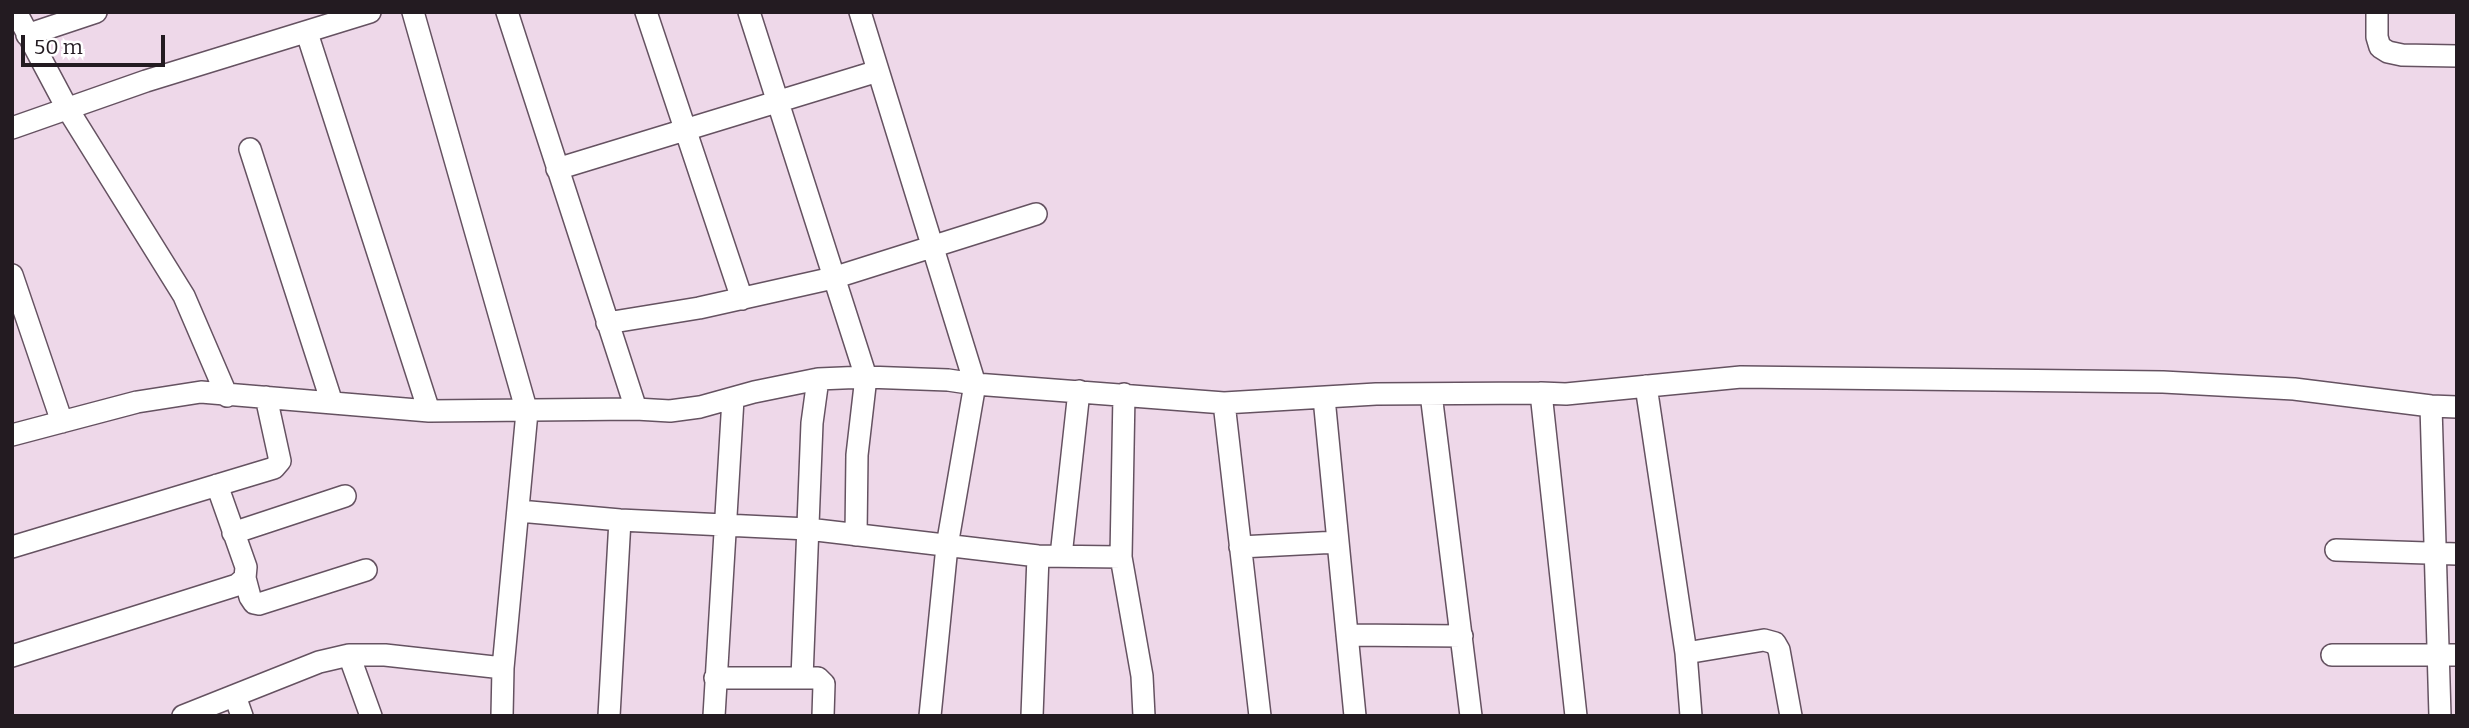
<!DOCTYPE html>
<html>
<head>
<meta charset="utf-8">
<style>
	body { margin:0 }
	#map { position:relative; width:2469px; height:728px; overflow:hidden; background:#eed8e9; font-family:Bitter,serif }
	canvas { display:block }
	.frame { position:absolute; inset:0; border:14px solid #231b21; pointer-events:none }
	.scale { position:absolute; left:21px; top:35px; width:144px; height:32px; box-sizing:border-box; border:4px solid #231b21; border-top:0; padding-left:9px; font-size:21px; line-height:24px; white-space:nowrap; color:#231b21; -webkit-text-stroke:5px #fff; paint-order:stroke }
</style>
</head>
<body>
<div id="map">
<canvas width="2469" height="728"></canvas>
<div class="frame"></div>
<div class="scale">50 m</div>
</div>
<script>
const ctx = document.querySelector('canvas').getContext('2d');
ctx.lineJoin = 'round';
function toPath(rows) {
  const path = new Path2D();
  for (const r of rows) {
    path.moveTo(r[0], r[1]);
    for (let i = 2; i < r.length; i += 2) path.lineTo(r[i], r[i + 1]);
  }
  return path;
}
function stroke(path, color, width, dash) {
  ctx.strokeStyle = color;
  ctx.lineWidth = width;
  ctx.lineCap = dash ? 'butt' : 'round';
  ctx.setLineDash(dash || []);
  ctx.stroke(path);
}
const street = toPath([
	[16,12,67,108,184,296,227,396],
	[413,12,527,412,503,668,502,716],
	[507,12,636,409],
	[646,12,742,299],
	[749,12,866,377,857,455,856,535],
	[860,12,975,384,947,546,930,716],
	[2377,12,2377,37,2380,47,2388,52,2402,55,2457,56],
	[307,33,429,411],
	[27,35,96,12],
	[12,128,146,81,370,12],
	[250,149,332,403],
	[557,169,878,71],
	[12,275,62,422],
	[607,323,699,308,833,278,1036,214],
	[818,379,812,423,802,678,818,678,824,684,823,716],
	[1646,386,1686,653,1691,716],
	[1541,393,1576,716],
	[1124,394,1121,557,1142,676,1144,716],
	[1431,394,1471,716],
	[1324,398,1355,716],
	[1224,403,1260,716],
	[2431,406,2440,716],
	[12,435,137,402,201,392,429,411,636,409,670,411,700,407,754,392,818,379,866,377,948,380,975,384,1224,403,1376,394,1541,393,1566,394,1741,377,2163,382,2294,389,2431,406,2457,407],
	[519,511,620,520,808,529,1038,556,1121,557],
	[233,533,345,496],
	[12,547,274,468,280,461,266,397],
	[1240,547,1338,542],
	[2336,550,2457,554],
	[1061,556,1079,391],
	[245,578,250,597,254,603,259,604,366,570],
	[1347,635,1462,636],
	[1686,653,1764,640,1775,643,1779,650,1791,716],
	[349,655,371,716],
	[2332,655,2457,655],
	[12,656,237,585,245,578,246,567,217,485],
	[715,678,802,678],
	[235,696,242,716],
	[183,716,319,662,349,655,385,655,503,668],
	[609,716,620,520],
	[714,716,733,399],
	[1032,716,1038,556]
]);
stroke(street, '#655261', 24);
stroke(street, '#fff', 21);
</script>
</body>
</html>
